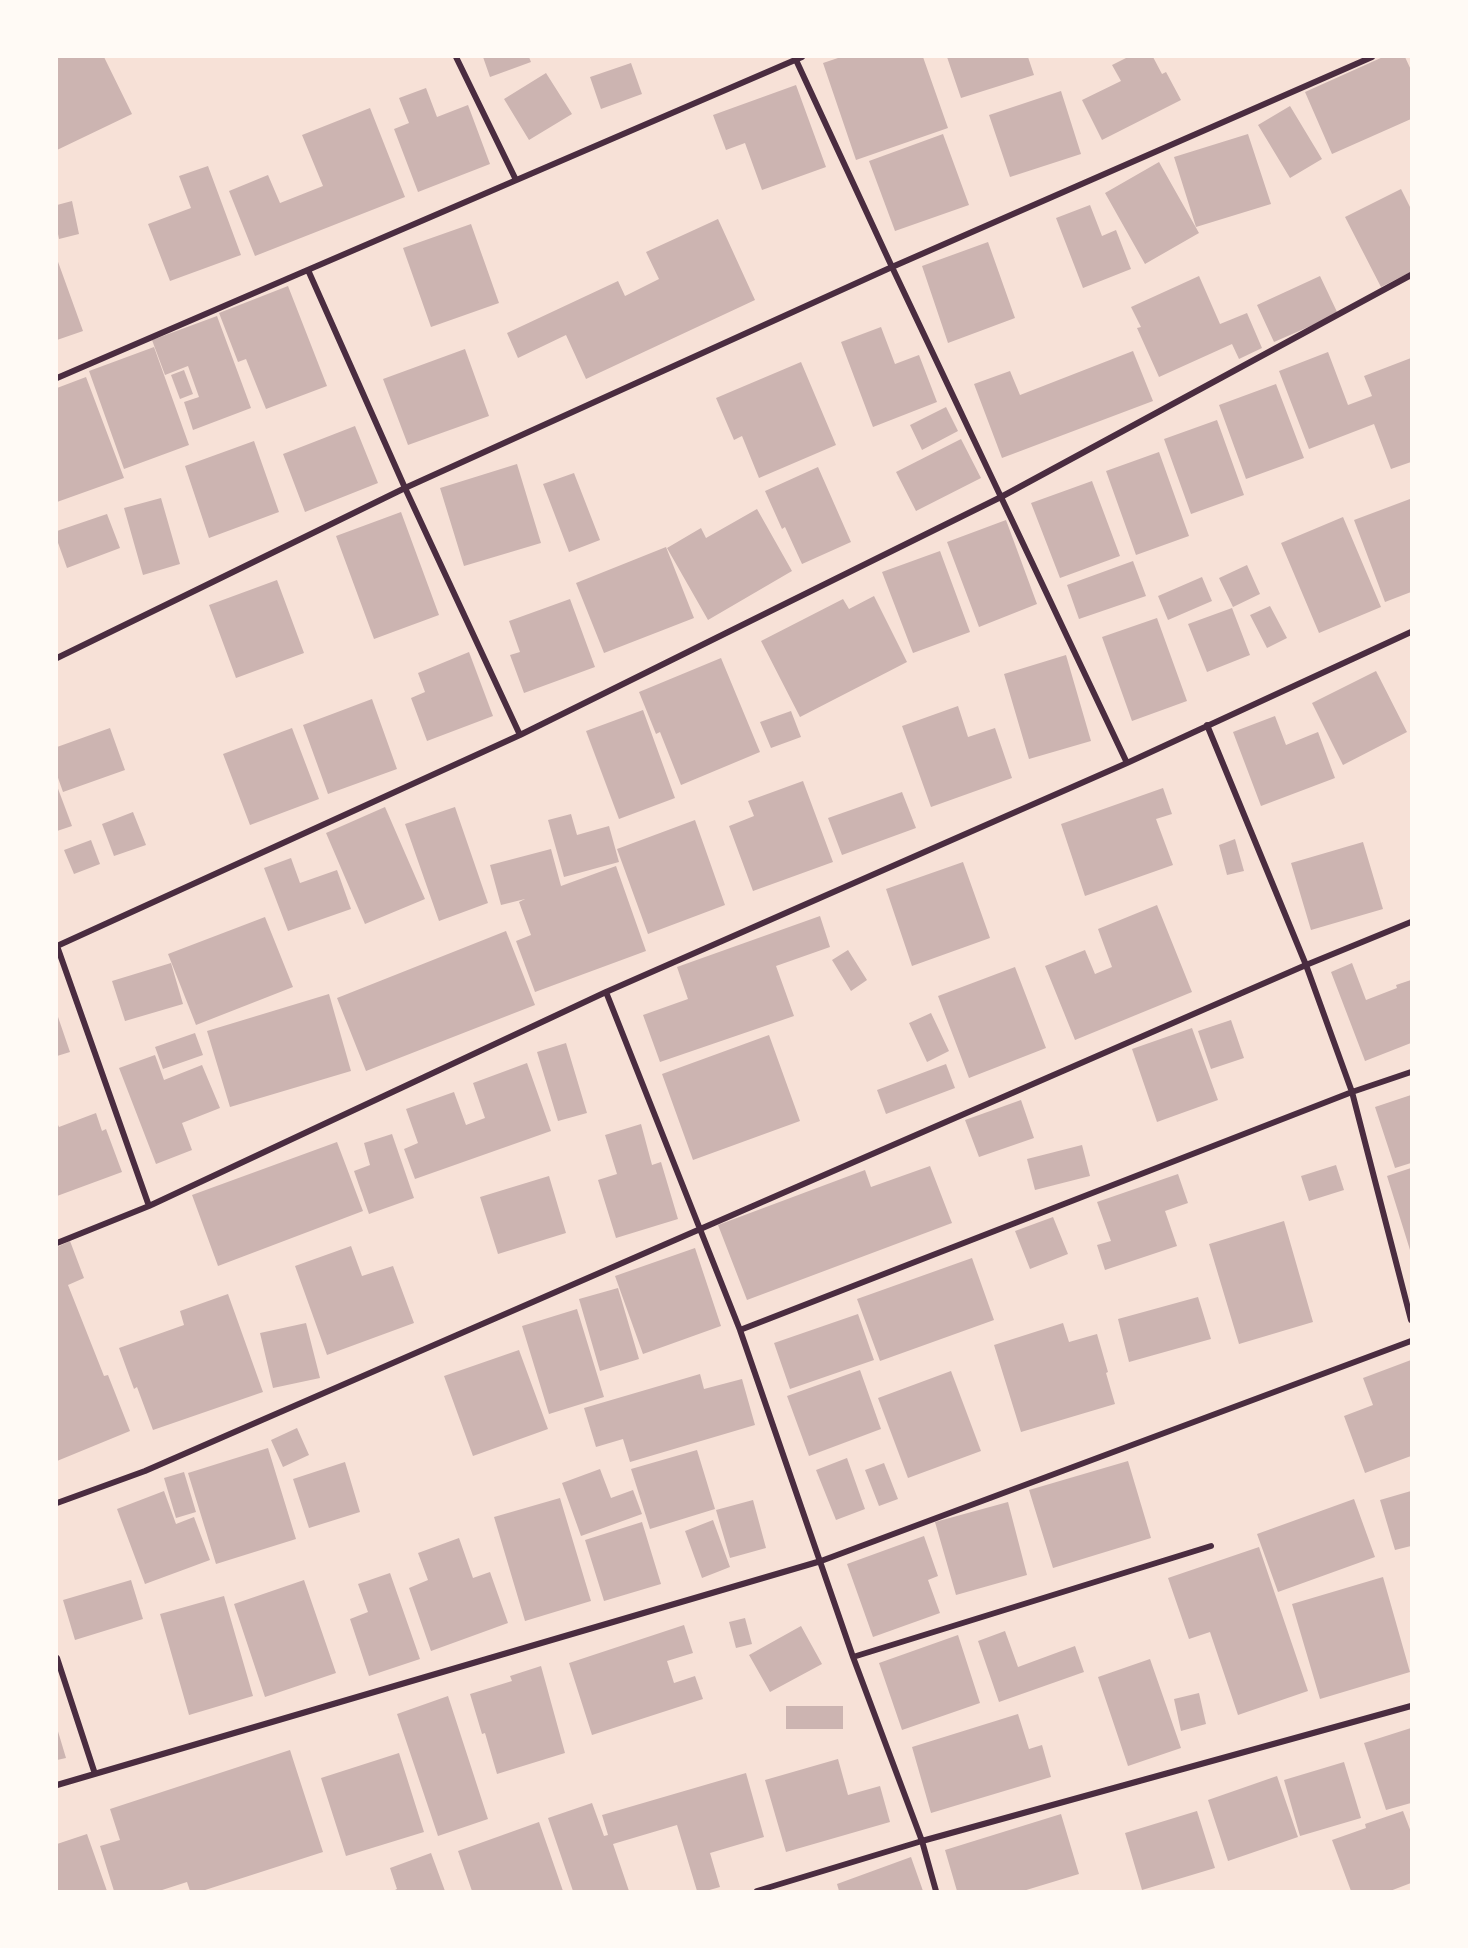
<!DOCTYPE html>
<html>
<head>
<meta charset="utf-8">
<style>
	body { margin:0 }
	#map { position:relative; width:1468px; height:1948px; overflow:hidden; background:#f7e1d7; font-family:"Fira Sans",sans-serif }
	canvas { display:block }
	.frame { position:absolute; inset:0; border:58px solid #fffaf5; pointer-events:none }
</style>
</head>
<body>
<div id="map">
<canvas width="1468" height="1948"></canvas>
<div class="frame"></div>
</div>
<script>
const ctx = document.querySelector('canvas').getContext('2d');
ctx.lineJoin = 'round';
function fill(path, color) {
  ctx.fillStyle = color;
  ctx.fill(path, 'evenodd');
}
function toPath(rows) {
  const path = new Path2D();
  for (const r of rows) {
    path.moveTo(r[0], r[1]);
    for (let i = 2; i < r.length; i += 2) path.lineTo(r[i], r[i + 1]);
  }
  return path;
}
function stroke(path, color, width, dash) {
  ctx.strokeStyle = color;
  ctx.lineWidth = width;
  ctx.lineCap = dash ? 'butt' : 'round';
  ctx.setLineDash(dash || []);
  ctx.stroke(path);
}
fill(toPath([
	[57,57,104,57,132,114,57,150],
	[483,57,529,57,531,62,490,77],
	[841,57,923,57,948,128,856,160,823,63],
	[947,57,1028,57,1034,75,961,98],
	[1128,57,1153,57,1162,74,1166,72,1181,100,1102,140,1082,100,1121,81,1112,65],
	[1383,57,1405,57,1411,70,1411,119,1332,154,1305,92],
	[631,63,642,94,601,109,590,77],
	[546,73,572,114,529,140,504,99],
	[796,85,826,167,762,190,745,143,726,150,713,115],
	[426,88,437,117,468,105,490,164,418,192,394,129,409,123,399,98],
	[1061,91,1081,154,1010,177,989,115],
	[1290,106,1322,159,1290,178,1258,125],
	[370,108,405,197,255,256,229,191,268,175,280,203,323,186,302,135],
	[943,134,969,205,895,231,869,161],
	[1248,134,1271,204,1196,227,1174,157],
	[1159,162,1199,233,1145,264,1105,193],
	[208,166,241,255,170,281,148,224,191,208,179,176],
	[1401,189,1411,209,1411,272,1381,287,1345,217],
	[72,201,79,234,59,239,57,229,57,205],
	[1090,205,1102,236,1116,230,1131,269,1083,288,1056,218],
	[718,219,755,300,586,379,566,335,518,358,507,333,618,281,625,296,659,279,646,252],
	[471,224,499,303,431,327,403,248],
	[988,242,1015,318,948,343,922,266],
	[57,259,83,331,57,340],
	[1199,276,1220,324,1247,313,1262,348,1239,359,1232,344,1159,377,1137,328,1141,327,1131,307],
	[1320,276,1338,314,1274,342,1257,305],
	[288,286,327,386,266,409,246,359,238,362,219,313],
	[217,316,251,408,193,430,184,402,199,397,188,366,165,375,152,340],
	[881,327,895,364,919,355,937,402,873,427,841,342],
	[154,347,189,445,124,469,89,371],
	[465,349,489,416,408,445,383,379],
	[1133,351,1153,401,1002,458,974,384,1010,371,1020,395],
	[1328,352,1348,405,1372,396,1364,376,1411,358,1411,462,1391,469,1374,424,1309,449,1279,371],
	[801,362,836,445,759,478,742,436,734,440,716,398],
	[184,370,193,394,180,399,171,375],
	[86,377,124,478,57,502,57,388],
	[1276,384,1304,458,1246,479,1219,405],
	[946,407,958,431,922,450,910,425],
	[1217,420,1244,495,1191,514,1164,439],
	[355,426,378,483,305,512,283,454],
	[961,439,981,478,916,511,896,472],
	[254,441,279,512,209,538,185,466],
	[1159,452,1189,536,1136,555,1106,471],
	[517,464,541,543,464,566,440,488],
	[818,467,851,542,802,564,785,527,782,529,765,491],
	[574,473,600,540,569,552,543,484],
	[1092,481,1120,556,1060,578,1031,503],
	[161,498,180,564,143,575,124,508],
	[1410,499,1411,592,1385,602,1354,520],
	[757,509,792,571,708,620,667,548,701,528,706,538],
	[401,512,439,615,374,639,336,536],
	[107,514,120,548,67,568,57,540,57,531],
	[1343,517,1381,607,1319,633,1281,543],
	[1006,520,1037,604,979,627,947,542],
	[666,547,694,618,604,653,576,583],
	[940,551,970,632,913,653,882,572],
	[1133,561,1146,596,1079,619,1067,585],
	[1247,565,1260,594,1233,607,1219,578],
	[1202,577,1212,601,1168,620,1158,596],
	[277,580,304,653,236,678,209,605],
	[874,596,907,662,800,717,761,641,843,599,849,609],
	[570,599,595,667,524,693,510,655,520,652,509,621],
	[1270,606,1287,638,1267,648,1250,615],
	[1232,608,1250,655,1207,672,1188,624],
	[1157,618,1187,701,1132,721,1102,637],
	[469,652,493,716,427,741,411,698,425,692,418,673],
	[1066,655,1091,741,1029,759,1004,674],
	[721,658,760,752,681,785,660,732,656,734,639,692],
	[1376,671,1407,732,1343,765,1312,703],
	[372,699,397,769,328,794,303,725],
	[958,706,968,737,995,728,1012,778,931,807,902,726],
	[643,710,675,798,619,819,586,731],
	[791,711,801,737,771,748,760,722],
	[1275,716,1286,745,1318,732,1335,778,1261,806,1233,732],
	[110,728,125,770,63,792,57,775,57,747],
	[292,728,319,799,250,825,223,754],
	[803,781,833,862,753,891,729,826,754,816,748,801],
	[57,786,72,826,57,831],
	[1163,788,1172,814,1156,819,1173,865,1085,896,1061,824],
	[902,792,916,828,842,855,828,818],
	[385,807,425,899,365,924,326,833],
	[455,807,488,903,439,921,405,824],
	[133,812,146,845,114,856,102,824],
	[571,814,577,835,609,826,619,862,564,877,548,820],
	[695,820,725,905,648,934,617,849],
	[1235,839,1244,871,1227,875,1219,845],
	[91,840,100,864,74,874,64,850],
	[1363,842,1383,909,1311,930,1291,863],
	[551,849,561,886,616,866,646,951,535,992,516,941,531,935,519,902,525,899,501,905,490,865],
	[291,858,300,883,337,870,351,909,288,931,264,868],
	[963,862,990,938,912,966,886,889],
	[1157,905,1192,992,1075,1040,1045,966,1085,950,1095,974,1112,967,1098,929],
	[820,916,830,947,776,966,794,1016,660,1062,643,1015,688,999,677,967],
	[265,917,293,987,196,1025,168,954],
	[506,931,535,1005,366,1071,337,998],
	[848,950,867,980,851,991,832,960],
	[171,963,183,1004,125,1021,112,981],
	[1352,963,1366,1000,1397,988,1396,985,1411,980,1411,1043,1365,1061,1331,972],
	[1015,967,1046,1048,969,1078,938,996],
	[329,994,351,1071,230,1107,207,1031],
	[931,1013,949,1051,927,1062,909,1023],
	[57,1014,70,1052,57,1056],
	[1231,1020,1244,1058,1211,1069,1198,1031],
	[1192,1028,1218,1100,1157,1122,1132,1049],
	[195,1033,203,1055,163,1069,155,1047],
	[769,1035,800,1121,693,1160,662,1074],
	[566,1043,587,1113,558,1121,537,1052],
	[155,1055,164,1080,202,1065,220,1108,182,1123,192,1150,156,1164,119,1068],
	[527,1063,551,1131,415,1179,404,1149,418,1143,406,1109,454,1092,466,1125,485,1118,473,1083],
	[946,1064,955,1088,886,1114,877,1090],
	[1411,1095,1411,1163,1395,1168,1375,1107],
	[1021,1100,1034,1138,979,1157,965,1120],
	[96,1113,102,1131,106,1129,122,1172,57,1196,57,1123,59,1127],
	[641,1124,652,1165,661,1162,678,1219,616,1238,598,1180,617,1174,605,1135],
	[392,1134,414,1198,369,1214,354,1171,370,1165,364,1143],
	[337,1142,363,1211,218,1266,192,1195],
	[1082,1145,1090,1176,1035,1190,1027,1159],
	[1336,1165,1344,1190,1309,1201,1301,1176],
	[930,1166,952,1223,747,1300,718,1225,865,1170,871,1187],
	[1411,1168,1411,1249,1410,1250,1387,1176],
	[1178,1174,1188,1203,1165,1211,1177,1246,1105,1270,1097,1245,1111,1241,1097,1202],
	[549,1176,566,1233,498,1254,480,1197],
	[1053,1217,1068,1254,1030,1269,1015,1231],
	[1284,1221,1313,1322,1239,1344,1209,1244],
	[70,1241,84,1278,68,1285,104,1376,108,1375,130,1431,57,1461,57,1247],
	[351,1246,362,1276,393,1266,414,1323,327,1355,295,1266],
	[695,1248,721,1326,643,1354,615,1276],
	[972,1258,994,1320,880,1361,857,1299],
	[618,1288,639,1359,600,1371,579,1299],
	[228,1294,263,1392,153,1430,137,1387,134,1389,119,1348,184,1325,180,1311],
	[1198,1297,1211,1339,1129,1362,1118,1319],
	[577,1309,604,1397,549,1414,522,1326],
	[858,1314,874,1360,790,1389,774,1343],
	[306,1323,320,1378,273,1388,260,1333],
	[1063,1323,1069,1342,1097,1334,1108,1372,1106,1373,1115,1404,1021,1432,994,1345],
	[519,1350,548,1429,473,1456,444,1376],
	[1411,1360,1411,1456,1365,1473,1344,1416,1373,1405,1363,1378],
	[860,1370,881,1429,809,1456,787,1396],
	[951,1371,981,1451,908,1478,878,1398],
	[700,1374,704,1389,742,1379,755,1425,630,1462,623,1439,596,1447,584,1408],
	[297,1428,309,1455,283,1467,271,1440],
	[268,1448,296,1539,216,1564,188,1473],
	[697,1450,715,1509,650,1529,631,1469],
	[847,1458,865,1509,836,1520,816,1470],
	[1128,1461,1151,1538,1053,1568,1029,1490],
	[345,1462,360,1512,309,1528,293,1479],
	[884,1463,898,1499,879,1506,865,1470],
	[600,1469,611,1498,633,1490,642,1514,581,1536,562,1483],
	[184,1472,196,1512,176,1518,164,1478],
	[164,1491,176,1524,194,1517,210,1560,145,1584,117,1509],
	[1411,1491,1411,1546,1395,1550,1380,1500],
	[560,1498,591,1601,525,1621,494,1517],
	[1354,1499,1375,1557,1278,1592,1257,1534],
	[753,1500,766,1548,730,1558,716,1510],
	[1008,1502,1027,1575,956,1595,935,1522],
	[713,1520,730,1567,702,1578,685,1531],
	[642,1522,661,1584,604,1601,585,1540],
	[924,1536,938,1576,928,1580,940,1613,873,1637,847,1564],
	[459,1538,473,1578,490,1572,508,1623,431,1651,409,1588,428,1580,418,1553],
	[1259,1547,1308,1691,1238,1715,1210,1632,1189,1639,1168,1578],
	[390,1573,420,1659,369,1676,350,1619,368,1612,358,1584],
	[1383,1577,1410,1672,1320,1699,1292,1604],
	[131,1580,143,1619,75,1640,63,1600],
	[304,1580,336,1673,265,1697,234,1604],
	[224,1596,253,1696,189,1715,160,1614],
	[745,1618,752,1644,736,1648,729,1622],
	[684,1625,693,1653,667,1661,674,1683,695,1676,703,1699,592,1735,569,1663],
	[801,1626,822,1664,770,1692,749,1655],
	[1005,1631,1018,1667,1075,1646,1084,1672,999,1702,978,1641],
	[958,1635,980,1703,902,1730,879,1663],
	[1150,1659,1181,1748,1128,1766,1098,1677],
	[541,1666,565,1753,497,1774,485,1733,482,1734,470,1694,512,1681,510,1676],
	[1199,1693,1206,1724,1181,1731,1174,1699],
	[448,1696,488,1819,438,1836,397,1714],
	[786,1706,843,1706,843,1729,786,1729],
	[1018,1714,1029,1749,1042,1745,1051,1777,931,1813,912,1747],
	[57,1728,66,1758,57,1760],
	[1411,1728,1411,1803,1386,1810,1364,1743],
	[290,1750,323,1852,202,1891,190,1891,187,1882,159,1891,114,1891,100,1846,120,1840,110,1809],
	[399,1753,424,1832,346,1856,321,1778],
	[838,1759,848,1795,880,1786,890,1822,786,1852,765,1780],
	[1344,1762,1361,1818,1300,1836,1284,1780],
	[746,1773,764,1837,710,1853,720,1887,706,1891,697,1891,677,1825,613,1844,629,1891,573,1891,548,1818,592,1803,604,1836,608,1835,602,1815],
	[1277,1776,1298,1837,1228,1861,1208,1800],
	[1197,1811,1215,1868,1142,1890,1125,1833],
	[1403,1811,1411,1832,1411,1883,1390,1891,1351,1891,1332,1840,1366,1828,1365,1824],
	[1061,1814,1079,1874,1023,1891,957,1891,945,1850],
	[539,1822,563,1891,472,1891,458,1851],
	[87,1834,107,1891,57,1891,57,1844],
	[431,1853,445,1891,393,1891,397,1889,390,1868],
	[911,1857,923,1891,839,1891,837,1884]
]), '#ccb4b1');
stroke(toPath([
	[456,57,516,180],
	[796,60,892,267,1127,763],
	[308,270,405,488,520,735],
	[57,378,802,57],
	[57,658,405,488,892,267,1372,57],
	[1207,725,1306,965,1352,1092,1411,1320],
	[57,946,520,735,1001,497,1411,275],
	[57,946,149,1206],
	[57,1243,149,1206,606,992],
	[740,1330,1352,1092,1411,1072],
	[57,1503,145,1471,1306,965,1411,922],
	[853,1657,1211,1546],
	[57,1658,95,1774],
	[57,1785,821,1561,1411,1341],
	[757,1891,922,1841,1411,1706],
	[936,1891,922,1841,853,1657,740,1330,606,992,1127,763,1411,632]
]), '#4a2c40', 6);
</script>
</body>
</html>
